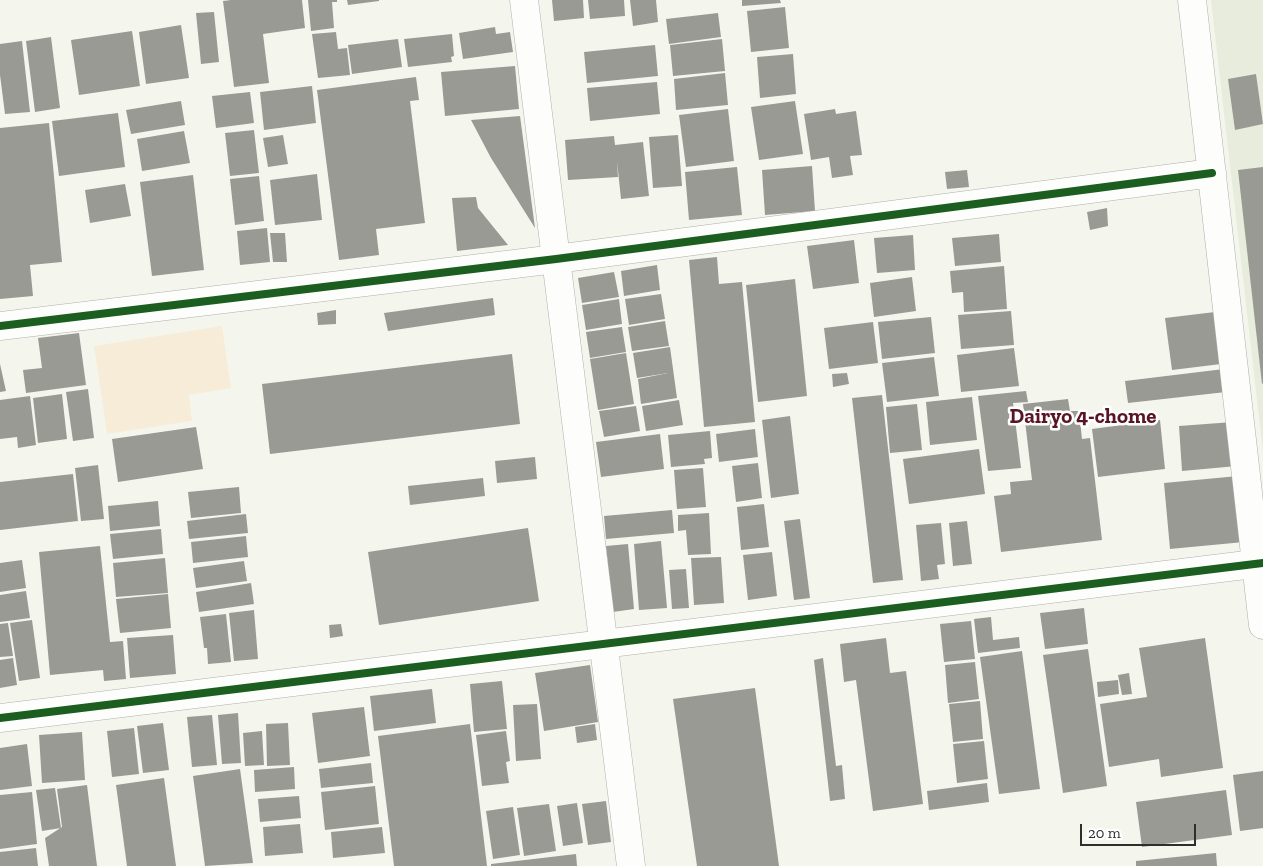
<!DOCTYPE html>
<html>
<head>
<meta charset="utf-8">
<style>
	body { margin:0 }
	#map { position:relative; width:1263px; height:866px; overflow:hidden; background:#f4f6ee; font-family:"Zilla Slab",serif }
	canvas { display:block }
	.scale { position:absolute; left:1080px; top:824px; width:116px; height:22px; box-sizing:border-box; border:2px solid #2e2f29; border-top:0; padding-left:6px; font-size:15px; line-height:18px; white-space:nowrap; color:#2e2f29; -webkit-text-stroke:4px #fff; paint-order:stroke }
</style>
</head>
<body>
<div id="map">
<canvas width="1263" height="866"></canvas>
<div class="scale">20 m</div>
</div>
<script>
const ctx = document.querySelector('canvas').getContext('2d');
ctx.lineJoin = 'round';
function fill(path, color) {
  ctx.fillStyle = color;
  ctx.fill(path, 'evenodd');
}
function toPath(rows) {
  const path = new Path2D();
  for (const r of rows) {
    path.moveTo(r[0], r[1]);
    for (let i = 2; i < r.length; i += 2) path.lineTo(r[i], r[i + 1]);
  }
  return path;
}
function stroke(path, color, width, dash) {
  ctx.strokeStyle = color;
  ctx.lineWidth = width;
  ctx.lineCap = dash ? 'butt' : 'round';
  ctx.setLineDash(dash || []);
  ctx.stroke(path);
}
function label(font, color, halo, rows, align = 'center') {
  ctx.font = font + ' "Zilla Slab",serif';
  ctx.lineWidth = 5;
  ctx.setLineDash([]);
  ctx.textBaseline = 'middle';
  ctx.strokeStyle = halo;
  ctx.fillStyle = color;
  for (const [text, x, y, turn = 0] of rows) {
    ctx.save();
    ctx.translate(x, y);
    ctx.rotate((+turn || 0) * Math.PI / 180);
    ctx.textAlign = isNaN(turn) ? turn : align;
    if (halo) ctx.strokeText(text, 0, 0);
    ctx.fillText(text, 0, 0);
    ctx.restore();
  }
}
fill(toPath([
	[1211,0,1263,0,1263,452]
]), '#e8ecdd');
fill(toPath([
	[222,326,231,388,189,395,192,421,107,434,94,346]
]), '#f7ecd8');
fill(toPath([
	[231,0,302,0,305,28,263,34,269,83,234,87,223,1],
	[308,0,337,0,337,2,332,2,334,28,311,31],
	[347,0,379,0,379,1,348,5],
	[552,0,583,0,584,18,554,21],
	[588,0,624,0,625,16,590,19],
	[630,0,656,0,658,22,633,26],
	[742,0,780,0,781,3,742,6],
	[785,7,789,48,751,52,747,11],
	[214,12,219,62,201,64,196,13],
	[718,13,721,37,669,44,666,19],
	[181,25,189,78,146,84,139,32],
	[495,27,496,34,510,32,513,52,463,59,459,33],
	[132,31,140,86,79,95,71,40],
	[336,32,338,49,347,48,350,75,318,78,312,34],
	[452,34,454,56,451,57,452,62,408,67,404,39],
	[51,37,60,108,35,112,26,41],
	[398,39,402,67,352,74,348,45],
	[722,39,725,71,673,76,670,45],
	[22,41,30,112,5,114,0,75,0,44],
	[655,45,658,76,587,83,584,52],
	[793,54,796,94,760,98,757,57],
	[515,66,519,109,445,116,441,72],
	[725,73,728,105,676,110,674,79],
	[1256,74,1263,124,1235,130,1228,79],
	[416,77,419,100,410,101,425,223,376,229,379,255,339,260,317,90],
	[657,82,660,114,590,121,587,88],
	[312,86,316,123,264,130,260,92],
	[250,92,254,123,216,128,212,96],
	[181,101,185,125,131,134,126,110],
	[795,101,803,154,759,160,751,107],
	[728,109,734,161,686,167,679,115],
	[835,109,836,114,856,111,862,155,850,156,853,175,832,178,829,157,811,160,804,114],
	[118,113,125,167,59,176,52,121],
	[520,116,535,228,491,158,471,120],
	[49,123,62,262,30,265,33,296,0,299,0,128],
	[254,130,259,173,230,176,225,133],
	[184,131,190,163,142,171,137,139],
	[283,135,288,164,268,167,263,138],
	[678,135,682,186,653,188,649,137],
	[614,136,615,145,643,142,649,196,621,199,617,161,618,177,568,180,565,140],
	[812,166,815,211,765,215,762,170],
	[737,167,742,215,689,220,685,172],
	[1263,167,1263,383,1262,384,1238,170],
	[967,170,969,187,947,189,945,172],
	[317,174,322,220,275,225,270,180],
	[193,175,204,270,152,276,140,182],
	[259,176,264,221,235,225,230,179],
	[125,184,131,216,90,223,85,190],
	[476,197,478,208,508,245,457,251,452,198],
	[1107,208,1108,226,1090,230,1087,212],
	[267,228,270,262,240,265,237,231],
	[270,233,285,233,287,262,273,262],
	[999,234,1001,262,955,266,952,238],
	[913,235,915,270,877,273,874,238],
	[854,240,859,283,813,289,807,246],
	[717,257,719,284,742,282,755,422,704,427,689,260],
	[657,265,660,290,624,296,621,271],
	[1004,266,1007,309,964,312,963,292,952,293,950,271],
	[614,272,619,297,582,303,578,278],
	[912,277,916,311,874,317,870,283],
	[795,279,807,396,758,402,746,285],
	[661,294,665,319,629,325,625,299],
	[493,298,495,315,388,331,384,313],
	[619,299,622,324,586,330,582,305],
	[336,310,336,324,318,325,317,313],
	[1011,311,1014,345,961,349,958,315],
	[1215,312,1221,364,1172,370,1165,318],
	[931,317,935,353,882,359,878,322],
	[665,321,669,346,632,351,628,327],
	[873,322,878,363,829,369,824,328],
	[622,327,626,352,590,358,586,332],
	[79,333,86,385,26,393,23,370,42,368,38,338],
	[670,347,677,398,641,404,638,379,668,373,637,378,633,353],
	[1014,348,1019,386,961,392,957,355],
	[626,353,634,404,598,410,590,359],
	[512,354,520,424,270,454,262,384],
	[934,357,939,396,887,402,882,363],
	[0,364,6,391,0,392],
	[1224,369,1226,392,1128,403,1125,381],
	[847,373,849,384,833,387,832,374],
	[88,389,94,438,73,441,66,392],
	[1026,391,1028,402,1013,403,1021,468,988,471,978,396],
	[62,394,67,439,38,443,33,398],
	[882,395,903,580,873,583,852,398],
	[30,396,36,445,18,448,17,437,0,439,0,400],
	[972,397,977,440,930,445,926,402],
	[1068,399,1070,411,1079,411,1082,439,1090,438,1102,540,1001,552,994,496,1011,494,1010,482,1032,480,1023,404],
	[679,400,683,425,646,431,642,406],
	[917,404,922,450,890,453,886,407],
	[636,406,640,431,604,437,599,411],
	[790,416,799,494,771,498,762,420],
	[1160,420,1165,469,1098,477,1092,429],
	[1233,422,1237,466,1182,471,1179,426],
	[196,427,203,469,118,482,112,439],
	[755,429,758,457,719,462,716,434],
	[710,431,712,458,704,459,705,464,671,467,668,435],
	[660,434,664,469,601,477,596,442],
	[979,449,985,494,909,504,903,459],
	[535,457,537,479,497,483,495,461],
	[758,463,762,498,736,502,732,466],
	[98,465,104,519,81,521,75,468],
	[703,468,706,507,677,509,674,470],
	[73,474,78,521,0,530,0,482],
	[1238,476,1244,542,1170,549,1164,483],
	[483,478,485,496,410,505,408,486],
	[239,487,241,513,191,518,188,492],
	[158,501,160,526,110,531,108,506],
	[764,504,769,547,741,550,737,507],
	[672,510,674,533,606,539,604,516],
	[709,513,711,554,688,555,686,530,678,531,678,515],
	[246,514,248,533,189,539,187,521],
	[800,519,810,598,794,600,784,521],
	[967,521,972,564,953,566,949,523],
	[941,523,945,564,937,565,939,579,921,581,916,525],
	[528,528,539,601,379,625,368,552],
	[161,529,163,554,113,559,110,534],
	[246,536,248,557,193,563,191,542],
	[661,541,667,608,639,610,634,544],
	[628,544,634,609,613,612,606,546],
	[100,546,110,642,123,641,126,679,104,681,103,670,50,675,39,552],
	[772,552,777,596,748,600,743,555],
	[721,557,724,603,694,605,691,558],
	[165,558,168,593,116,597,113,563],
	[22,560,26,588,0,592,0,563],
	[244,561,247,581,196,588,193,568],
	[686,569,689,608,672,609,669,570],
	[251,583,254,604,199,612,196,592],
	[26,591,30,618,0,622,0,595],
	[168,594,171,628,120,633,116,599],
	[1084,608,1088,644,1045,649,1040,613],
	[254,610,258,659,234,661,229,613],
	[226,614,231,662,208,664,207,648,204,648,200,617],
	[991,617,993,640,1019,637,1020,648,978,653,974,619],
	[32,620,40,678,19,681,10,623],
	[971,621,975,659,944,662,940,624],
	[8,623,13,656,0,657,0,624],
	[341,624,343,636,330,638,329,625],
	[173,635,176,674,130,678,127,638],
	[886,638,890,673,906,671,923,804,873,811,856,680,844,682,840,644],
	[1205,638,1223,768,1161,777,1159,759,1109,767,1100,704,1147,697,1139,648],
	[1088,649,1107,786,1063,793,1043,655],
	[1022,651,1040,789,999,794,980,657],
	[13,658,17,685,0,688,0,660],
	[823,658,836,766,842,765,845,799,830,801,814,660],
	[975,662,979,699,948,703,945,665],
	[590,665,598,722,544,731,535,673],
	[1129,673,1132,694,1122,695,1118,675],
	[1118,680,1119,694,1098,697,1097,682],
	[502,681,507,729,474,732,470,684],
	[755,688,779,866,697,866,673,699],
	[432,689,436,723,374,731,370,696],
	[980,701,983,739,953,742,949,704],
	[537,704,541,759,516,761,513,705],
	[364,707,370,756,318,763,312,713],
	[238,713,241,763,222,764,218,715],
	[212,715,217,765,192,767,187,717],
	[163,723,169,770,143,773,137,726],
	[288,723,290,765,267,766,266,724],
	[470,724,487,866,394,866,378,736],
	[595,724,597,740,577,743,575,727],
	[134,728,139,774,112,777,107,731],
	[262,731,264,765,245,766,243,733],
	[506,731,510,761,506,762,509,783,482,786,476,735],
	[82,732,85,780,42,783,39,735],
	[984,741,988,779,957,783,953,744],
	[27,744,32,786,0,790,0,748],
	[371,763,373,783,321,788,319,769],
	[294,767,295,789,255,792,254,770],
	[240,769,253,863,205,866,193,776],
	[1263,771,1263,828,1240,831,1233,775],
	[164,778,176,866,127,866,116,785],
	[987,783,989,802,929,810,927,791],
	[87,785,97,866,49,866,45,838,62,827,57,789],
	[375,786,379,824,325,830,321,792],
	[55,788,61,828,42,831,36,790],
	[1226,790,1232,835,1142,847,1136,802],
	[32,792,37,844,0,849,0,795],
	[299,796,301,818,260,822,258,799],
	[606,801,611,842,588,845,582,804],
	[577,803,583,843,563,846,557,806],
	[549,804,556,851,524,856,517,808],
	[513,807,520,855,493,859,486,811],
	[300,824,303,853,265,856,263,827],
	[382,827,385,853,333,858,331,832],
	[36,848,38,866,0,866,0,852],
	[1216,853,1217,866,1136,866,1136,861],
	[576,854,577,866,491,866,491,864]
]), '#9a9a94');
const minor = toPath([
	[524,0,631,866],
	[1192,0,1263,625],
	[0,326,556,259,1212,173]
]);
const tertiary = toPath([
	[0,718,1263,563]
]);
stroke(minor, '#afb0aa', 29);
stroke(tertiary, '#afb0aa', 29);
stroke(minor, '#fdfefc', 28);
stroke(tertiary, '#fdfefc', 28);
stroke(toPath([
	[0,326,556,259,1212,173],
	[0,718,1263,563]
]), '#1b5e20', 8);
label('bold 21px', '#5a1524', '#fff', [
	["Dairyo 4-chome",1083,417]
]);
</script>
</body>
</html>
